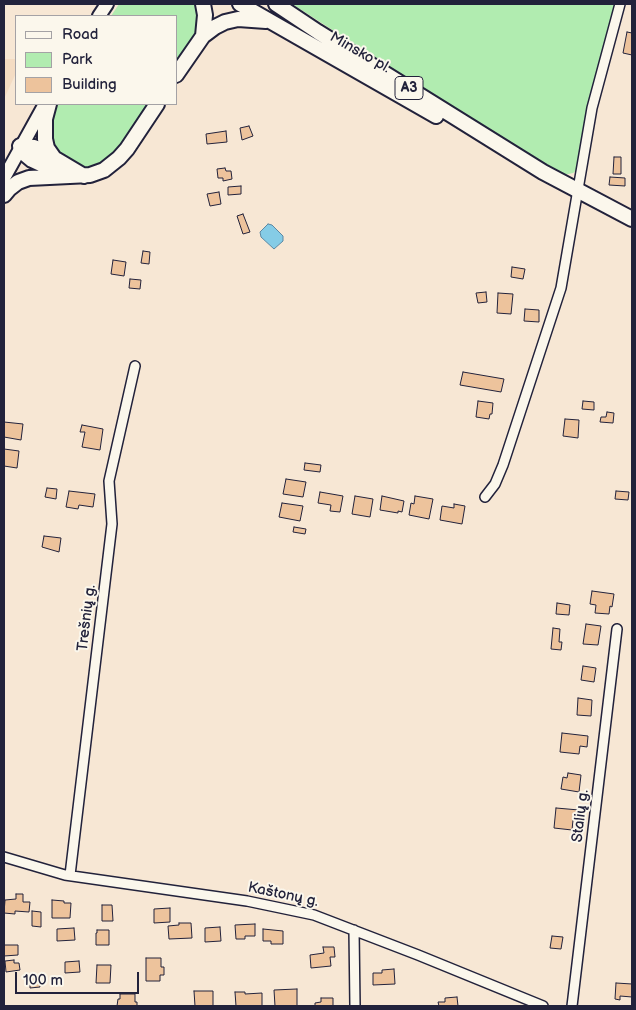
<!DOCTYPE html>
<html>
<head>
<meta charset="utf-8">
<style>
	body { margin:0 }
	#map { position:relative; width:636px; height:1010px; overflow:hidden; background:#f7e7d4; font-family:"Balsamiq Sans",sans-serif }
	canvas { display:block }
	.frame { position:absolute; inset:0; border:5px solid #22223b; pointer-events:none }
	.legend { position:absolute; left:15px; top:15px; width:162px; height:90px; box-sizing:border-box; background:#fbf7ec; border:1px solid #a4a2a5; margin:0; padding:6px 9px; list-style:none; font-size:15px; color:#22223b }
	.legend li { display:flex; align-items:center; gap:10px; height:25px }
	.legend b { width:25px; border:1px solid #a4a2a5 }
	.scale { position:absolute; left:15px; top:972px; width:124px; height:22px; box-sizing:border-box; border:2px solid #22223b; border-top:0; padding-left:6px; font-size:15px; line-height:18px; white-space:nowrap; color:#22223b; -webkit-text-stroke:4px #fbf7ec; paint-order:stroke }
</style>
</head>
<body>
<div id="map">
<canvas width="636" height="1010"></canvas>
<div class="frame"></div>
<ul class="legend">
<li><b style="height:6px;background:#fbf7ec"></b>Road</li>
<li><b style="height:14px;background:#b1ecb0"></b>Park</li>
<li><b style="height:14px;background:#edc39c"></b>Building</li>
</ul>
<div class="scale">100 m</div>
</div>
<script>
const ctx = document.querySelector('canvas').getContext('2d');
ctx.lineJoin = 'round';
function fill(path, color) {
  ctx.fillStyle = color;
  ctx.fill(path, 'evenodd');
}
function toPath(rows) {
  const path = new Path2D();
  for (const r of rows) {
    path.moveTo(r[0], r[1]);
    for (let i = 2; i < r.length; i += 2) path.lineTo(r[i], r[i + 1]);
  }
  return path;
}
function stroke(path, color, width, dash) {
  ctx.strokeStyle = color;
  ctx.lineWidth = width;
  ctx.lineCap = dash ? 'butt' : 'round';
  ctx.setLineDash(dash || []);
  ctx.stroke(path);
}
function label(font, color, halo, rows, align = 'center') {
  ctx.font = font + ' "Balsamiq Sans",sans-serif';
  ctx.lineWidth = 4;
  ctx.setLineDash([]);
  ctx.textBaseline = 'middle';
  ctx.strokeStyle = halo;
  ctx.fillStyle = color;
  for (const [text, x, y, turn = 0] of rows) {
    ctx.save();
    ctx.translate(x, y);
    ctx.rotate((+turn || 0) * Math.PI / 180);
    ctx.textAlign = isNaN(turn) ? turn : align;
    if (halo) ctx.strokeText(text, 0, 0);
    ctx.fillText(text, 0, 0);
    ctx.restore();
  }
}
fill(toPath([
	[4,59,16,59,16,73,4,99]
]), '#f4dcc3');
fill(toPath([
	[119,4,199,4,199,22,196,34,176,64,176,16,111,16],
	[292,4,617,4,596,81,576,171,573,173,564,175,415,83],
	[56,104,149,104,121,144,112,155,101,163,93,167,77,168,51,148,49,120]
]), '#b1ecb0');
const water = toPath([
	[268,224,272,225,283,236,283,241,274,249,261,237,260,232,268,224]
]);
fill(water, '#85cce6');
stroke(water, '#5d88a2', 1);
const building = toPath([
	[627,32,632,33,632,55,623,53,627,32],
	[249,126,253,136,242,140,240,128,249,126],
	[226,131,227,142,207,144,206,134,226,131],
	[614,157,621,157,621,174,613,174,614,157],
	[225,168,226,171,231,171,232,179,223,181,223,178,218,178,217,169,225,168],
	[610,177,625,178,625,186,609,185,610,177],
	[241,186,241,194,228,195,228,187,241,186],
	[219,192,221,204,210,206,207,194,219,192],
	[243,214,250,232,243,234,237,216,243,214],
	[143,251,150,252,149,264,141,263,143,251],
	[113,260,126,262,124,276,111,274,113,260],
	[512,267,525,269,523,279,511,277,512,267],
	[130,279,141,280,140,289,129,288,130,279],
	[486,292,487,302,478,303,476,293,486,292],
	[498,293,513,294,511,314,497,313,498,293],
	[525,309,539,310,539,322,524,321,525,309],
	[463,372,504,379,501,392,460,385,463,372],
	[478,401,493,403,492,414,490,414,489,419,476,417,478,401],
	[583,401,594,402,594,410,582,409,583,401],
	[607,412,614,413,613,423,600,422,601,417,606,417,607,412],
	[565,419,579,420,578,438,563,436,565,419],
	[4,422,23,424,21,440,4,437,4,422],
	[82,425,103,429,100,450,82,447,85,432,80,432,82,425],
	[4,449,19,451,17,468,4,466,4,449],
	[305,463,321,465,320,472,304,470,305,463],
	[286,479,306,482,303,497,283,494,286,479],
	[47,488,57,489,56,499,45,497,47,488],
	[69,491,95,494,93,507,79,505,78,509,66,507,69,491],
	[616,491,629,492,628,500,615,499,616,491],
	[320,492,343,496,340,512,330,511,331,505,318,503,320,492],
	[355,496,373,499,370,517,352,514,355,496],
	[382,496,404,501,402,512,398,511,398,513,380,510,382,496],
	[415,496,433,499,429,519,409,515,411,503,414,504,415,496],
	[282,503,303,506,300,521,279,517,282,503],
	[454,504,465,506,462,524,440,520,442,506,454,508,454,504],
	[294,527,306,529,305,534,293,532,294,527],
	[44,536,61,538,59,552,42,547,44,536],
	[592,591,614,594,612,607,610,606,609,614,595,613,596,605,590,604,592,591],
	[557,603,570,605,569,615,556,614,557,603],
	[586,624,601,626,598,645,583,644,586,624],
	[553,628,560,629,559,642,562,642,561,650,551,649,553,628],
	[583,666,596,668,594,682,581,680,583,666],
	[578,698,592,700,591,716,577,715,578,698],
	[562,733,588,736,587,747,580,746,579,754,560,752,562,733],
	[568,773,581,775,579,792,561,789,563,777,567,778,568,773],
	[556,808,579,810,578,820,573,820,572,830,554,828,556,808],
	[16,894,23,894,23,902,30,902,29,912,15,911,15,914,4,913,5,900,16,899,16,894],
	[52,900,64,901,64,903,71,903,70,918,52,918,52,900],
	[102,905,112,905,113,921,102,921,102,905],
	[170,908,170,922,154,923,154,909,170,908],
	[32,911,41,912,41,927,32,926,32,911],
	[179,923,191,923,192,938,169,939,168,926,179,925,179,923],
	[255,924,255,936,245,936,245,939,236,939,235,925,255,924],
	[220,927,221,941,205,942,205,928,220,927],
	[74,928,75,940,57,941,57,929,74,928],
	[263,929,283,931,283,944,271,944,271,941,263,941,263,929],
	[97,930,109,930,109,945,96,945,96,933,97,933,97,930],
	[552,936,563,937,561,949,550,948,552,936],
	[4,945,18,945,18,955,4,956,4,945],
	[323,947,334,947,335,957,330,957,331,966,311,968,310,955,324,953,323,947],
	[146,958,161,958,161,967,164,967,164,975,160,975,160,981,146,981,146,958],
	[14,960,14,963,19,963,20,970,6,972,5,961,14,960],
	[79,961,80,972,65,973,65,962,79,961],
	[97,965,111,965,110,983,96,983,97,965],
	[394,969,395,984,373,985,373,973,382,973,382,970,394,969],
	[30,976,40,976,40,987,30,988,30,976],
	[616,983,632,984,632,997,620,996,620,1000,615,999,616,983],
	[297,989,297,1006,275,1006,274,990,297,989],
	[194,991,213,991,213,1006,195,1006,194,991],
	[235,992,245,992,245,994,262,993,262,1006,236,1006,235,992],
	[120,994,135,994,135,1002,137,1002,137,1006,117,1006,118,999,120,999,120,994],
	[457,997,458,1006,439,1006,438,1002,445,1002,445,998,457,997],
	[321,998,333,998,333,1006,315,1006,315,1003,321,1002,321,998]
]);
fill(building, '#edc39c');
stroke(building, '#22223b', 1);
const minor = toPath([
	[485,497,495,484,503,465,561,288,592,108,620,4],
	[4,857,65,875,247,901,314,915,418,955,543,1006],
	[70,875,112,524,109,481,135,366],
	[354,930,355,1006],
	[572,1006,617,629]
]);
const primary = toPath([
	[99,16,107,4],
	[4,178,45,104]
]);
const trunk = toPath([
	[240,4,436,116],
	[276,4,318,32,543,172,632,219],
	[203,36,205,15,203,4],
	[176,75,203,36,215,27,225,22,238,19,266,21],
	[49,104,45,119,45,139,47,148,54,158],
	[62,174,32,160,26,155,20,146,34,147,42,151,84,176],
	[4,195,9,189,18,182,29,178,90,175,104,170,119,158,127,149,157,104]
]);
stroke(minor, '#22223b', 12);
stroke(primary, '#22223b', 16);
stroke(trunk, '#22223b', 18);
stroke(minor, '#fbf7ec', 9);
stroke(primary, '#fbf7ec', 12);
stroke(trunk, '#fbf7ec', 14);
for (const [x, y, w] of [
	[409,88,28]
]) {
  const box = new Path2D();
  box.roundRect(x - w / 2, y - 11.5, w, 23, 4);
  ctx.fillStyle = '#fbf7ec';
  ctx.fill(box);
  stroke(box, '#22223b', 1);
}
label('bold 14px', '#22223b', null, [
	["A3",409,88]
]);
label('15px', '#22223b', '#fbf7ec', [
	["Minsko pl.",360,53,30],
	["Trešnių g.",87,618,-83],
	["Stalių g.",581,816,-83],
	["Kaštonų g.",283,895,12]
]);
</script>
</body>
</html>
